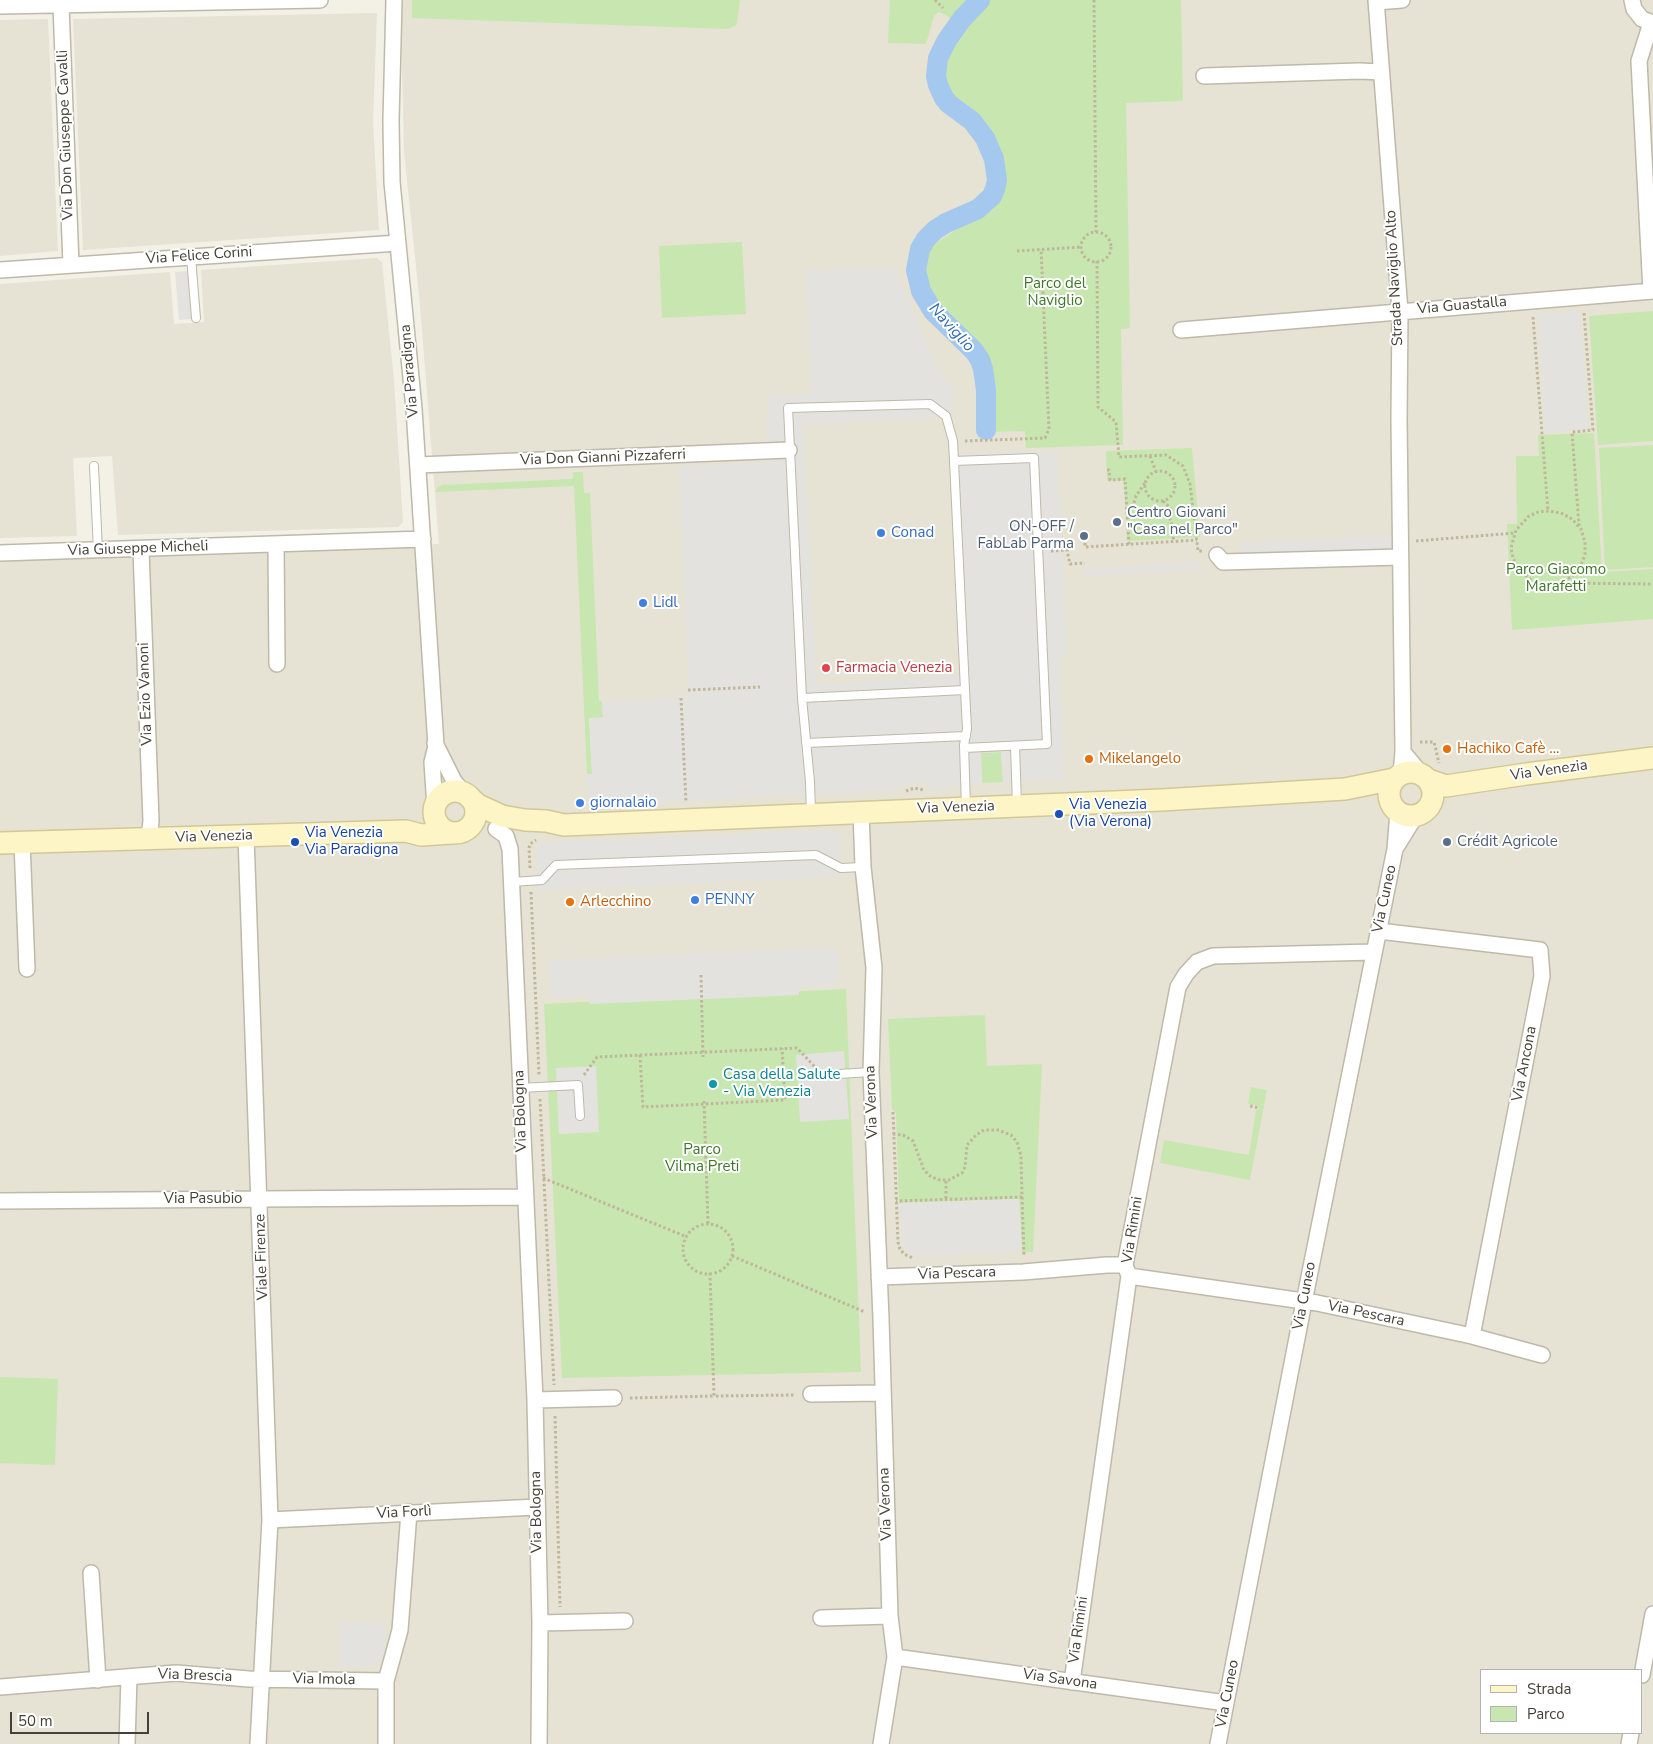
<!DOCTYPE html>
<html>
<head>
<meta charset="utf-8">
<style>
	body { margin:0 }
	#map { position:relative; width:1653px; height:1744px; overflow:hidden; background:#f3f0e6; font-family:"Nunito Sans",sans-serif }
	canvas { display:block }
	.legend { position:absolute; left:1480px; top:1669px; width:162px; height:65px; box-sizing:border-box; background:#fff; border:1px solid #b5b3af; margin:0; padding:6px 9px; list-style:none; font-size:15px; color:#454136 }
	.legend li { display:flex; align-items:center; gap:10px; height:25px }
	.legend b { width:25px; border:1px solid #b5b3af }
	.scale { position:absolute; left:10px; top:1712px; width:139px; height:22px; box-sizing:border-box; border:2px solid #454136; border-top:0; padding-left:6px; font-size:15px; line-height:18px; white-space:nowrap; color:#454136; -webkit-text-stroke:4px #fff; paint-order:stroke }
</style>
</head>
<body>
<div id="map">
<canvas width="1653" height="1744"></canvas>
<ul class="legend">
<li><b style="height:6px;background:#fdf5c6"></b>Strada</li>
<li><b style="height:14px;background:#c8e6b0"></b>Parco</li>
</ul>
<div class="scale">50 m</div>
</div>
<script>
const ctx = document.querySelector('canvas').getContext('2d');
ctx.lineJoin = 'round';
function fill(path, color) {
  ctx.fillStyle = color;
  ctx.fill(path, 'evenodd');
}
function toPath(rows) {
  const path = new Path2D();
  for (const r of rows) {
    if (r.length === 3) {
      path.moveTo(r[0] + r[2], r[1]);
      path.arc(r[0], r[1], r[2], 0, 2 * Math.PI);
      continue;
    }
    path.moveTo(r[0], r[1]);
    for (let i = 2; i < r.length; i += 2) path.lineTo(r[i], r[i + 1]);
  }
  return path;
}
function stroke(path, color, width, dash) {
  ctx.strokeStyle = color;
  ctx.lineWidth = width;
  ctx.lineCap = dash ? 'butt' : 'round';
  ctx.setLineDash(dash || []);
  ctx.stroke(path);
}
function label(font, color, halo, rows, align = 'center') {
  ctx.font = font + ' "Nunito Sans",sans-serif';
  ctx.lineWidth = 4;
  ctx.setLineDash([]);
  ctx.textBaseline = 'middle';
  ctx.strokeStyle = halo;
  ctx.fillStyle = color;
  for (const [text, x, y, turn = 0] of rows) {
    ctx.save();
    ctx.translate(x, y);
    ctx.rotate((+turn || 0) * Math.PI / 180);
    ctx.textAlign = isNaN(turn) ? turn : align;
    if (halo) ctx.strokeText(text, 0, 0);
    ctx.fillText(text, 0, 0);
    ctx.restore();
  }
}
fill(toPath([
	[402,0,1653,0,1653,1744,0,1744,0,559,439,544,420,305,404,152,401,11],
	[1482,1670,1642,1670,1642,1733,1482,1733],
	[377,13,373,121,379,230,83,250,73,19],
	[48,19,58,251,0,256,0,20],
	[377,258,382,262,394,380,403,522,398,527,118,535,112,456,73,458,77,536,0,538,0,284,170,272,174,324,204,322,201,270]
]), '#e6e3d4');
fill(toPath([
	[412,0,740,0,737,23,735,26,727,29,412,18],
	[890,0,1181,0,1183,101,1126,103,1130,328,1121,329,1123,445,1026,448,1025,431,989,432,993,400,992,373,988,358,983,348,973,336,936,305,925,281,924,268,926,255,933,245,954,231,983,216,992,210,1001,199,1004,190,1003,165,1000,152,989,130,975,114,952,94,946,86,942,75,941,65,943,55,955,37,963,29,946,15,939,12,934,15,926,44,888,43],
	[742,242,746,314,662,318,659,246],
	[1653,311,1653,441,1598,445,1589,316],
	[1594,433,1602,572,1653,569,1653,619,1512,630,1507,524,1517,524,1516,456,1539,456,1538,435],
	[1653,445,1653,567,1605,570,1599,448],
	[1192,448,1200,537,1127,541,1124,481,1107,481,1106,451],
	[573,472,583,472,584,493,590,493,599,701,602,702,603,718,589,719,592,774,587,774,574,486,435,492,437,488,442,485,573,479],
	[1001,752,1003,782,982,783,981,753],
	[846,989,861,1372,562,1378,544,1004],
	[985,1015,987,1066,1042,1064,1033,1252,1022,1252,1019,1199,899,1203,896,1113,892,1109,888,1019],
	[1251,1087,1267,1090,1250,1180,1160,1163,1164,1140,1249,1155,1256,1110,1258,1110,1259,1106,1248,1104],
	[0,1377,58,1379,55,1465,0,1463]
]), '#c8e6b0');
fill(toPath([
	[894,267,937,367,952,384,953,418,803,424,816,685,959,675,950,453,1057,452,1067,657,1059,658,1064,780,1003,782,1001,752,981,753,982,783,951,785,951,788,933,789,923,782,910,782,895,791,589,805,587,774,592,774,589,718,603,717,602,702,689,697,679,467,765,463,769,395,812,394,806,270],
	[197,270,200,318,179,320,175,272],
	[1580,311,1589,429,1545,432,1538,315],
	[1390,536,1391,550,1240,555,1239,542],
	[1200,561,1198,569,1084,577,1083,569],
	[833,830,839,835,841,876,765,881,764,879,634,887,633,885,614,886,613,888,601,888,600,887,538,890,536,849,542,843],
	[837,947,839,985,799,987,799,995,590,1004,589,996,551,998,549,960],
	[844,1051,849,1119,800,1122,796,1055],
	[596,1066,599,1132,559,1134,556,1068],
	[1019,1199,1022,1252,919,1256,909,1254,903,1247,899,1203],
	[340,1621,386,1624,384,1656,380,1663,373,1666,338,1668]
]), '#e4e2de');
stroke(toPath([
	[980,0,962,19,947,40,938,58,936,76,938,85,944,98,949,104,972,121,985,138,994,159,997,180,995,189,992,196,978,209,946,223,935,230,926,239,920,249,916,270,921,291,933,311,974,351,980,360,983,369,986,390,986,430]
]), '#a4c8ee', 20);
const lane = toPath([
	[191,257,196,318],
	[94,466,98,551],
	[802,698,965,690,967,729,964,745,966,807],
	[806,743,966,736],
	[1015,746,1017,804],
	[964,748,1047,744,1034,458,954,461,965,690],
	[811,812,810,782,802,698,788,408,930,404,946,416,953,441,954,461],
	[511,882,542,880,556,865,816,855,841,868,863,867],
	[822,1075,871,1072],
	[520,1088,578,1085,580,1116]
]);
const street = toPath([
	[394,0,391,121,392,182,414,409,436,746,432,762,435,807],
	[1376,0,1400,311,1399,419,1403,752],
	[1632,0,1634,9,1642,19,1653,23],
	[1376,2,1402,0],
	[61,5,71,265],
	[0,6,320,0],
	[1651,23,1639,61,1651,291],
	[1204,76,1359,71,1381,72],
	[0,270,398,243],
	[1181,330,1653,291],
	[418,465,789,450],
	[276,545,277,664],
	[141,550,151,821,149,838],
	[0,553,423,539],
	[1217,555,1223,562,1400,557],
	[435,743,454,781,465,794],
	[1401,774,1403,752,1423,776],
	[861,812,863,867,874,968,871,1072,881,1319,890,1616,895,1657,881,1744],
	[1398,812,1395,849,1416,815],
	[496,829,506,836,510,849,535,1400,540,1623,539,1744],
	[246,836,270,1520,258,1744],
	[22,842,27,969],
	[1379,931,1540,950,1542,976,1472,1336],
	[0,1201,525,1197],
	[1129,1276,1317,1303,1472,1336,1542,1355],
	[879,1277,1023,1272,1107,1265,1125,1265],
	[811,1394,883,1393],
	[535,1400,614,1398],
	[270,1520,537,1507],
	[91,1573,98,1680],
	[821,1618,890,1616],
	[540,1623,625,1621],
	[895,1657,1226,1703],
	[1642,1675,1653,1614],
	[1072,1682,1129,1276,1125,1265,1178,987,1186,974,1197,962,1213,956,1374,952],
	[0,1687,176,1673,249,1679,386,1681],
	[127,1744,129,1677],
	[386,1744,386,1681,400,1630,409,1512],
	[1218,1744,1304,1302,1395,849],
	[1629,1744,1631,1733]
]);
const secondary = toPath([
	[1411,794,22],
	[1428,780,1446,786,1526,774,1653,758],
	[455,812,21],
	[469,797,478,805,502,816,525,820,546,821,564,825,1161,800,1345,789,1394,779],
	[0,843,406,831,421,835,452,833]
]);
stroke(lane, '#beb9a9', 10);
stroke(street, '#beb9a9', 18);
stroke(secondary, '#d2c897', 24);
stroke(toPath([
	[935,0,943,8],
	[1094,0,1096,232],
	[1096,247,15],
	[1017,251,1081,247],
	[1097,261,1098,407,1116,422,1119,457,1166,455,1183,466,1190,484,1198,551,1203,551],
	[1533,317,1548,511],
	[965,441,1045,438,1049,429,1041,249],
	[1150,456,1156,472],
	[1107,470,1109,470,1110,480,1125,479,1129,545],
	[1160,486,15],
	[1163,501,1171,509,1170,520,1174,530,1173,542],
	[1127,509,1133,506,1136,496,1145,483],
	[1579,526,1572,432,1593,430,1584,313],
	[1416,541,1515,533],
	[1085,543,1085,547,1197,540],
	[1051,551,1067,550,1070,564,1085,563],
	[1559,583,1571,577,1580,567,1585,555,1585,542,1581,529,1572,519,1561,513,1548,511,1538,512,1529,516,1516,530,1511,548,1513,558,1517,567,1531,580,1540,583,1549,584,1559,583,1653,584],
	[688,690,760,687],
	[681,698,686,802],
	[1420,742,1434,742,1439,763],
	[906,791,914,788,924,790],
	[530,868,529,848,530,844,536,840],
	[531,892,539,1075],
	[701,975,703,1057],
	[640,1055,643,1107,785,1100,782,1048],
	[584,1075,597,1057,797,1048,815,1067],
	[540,1099,554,1385],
	[704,1101,708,1224],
	[1250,1106,1259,1108],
	[893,1112,898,1242,900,1249,904,1254,913,1258],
	[893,1134,903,1135,913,1141,924,1170,931,1177,940,1180,949,1180,962,1173,965,1167,967,1145,976,1135,984,1130,998,1130,1011,1135,1017,1142,1021,1156,1022,1197,896,1201],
	[543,1178,687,1237],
	[946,1181,946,1199],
	[1022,1197,1024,1255],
	[708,1249,25],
	[732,1256,865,1312],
	[710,1273,714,1396,795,1395],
	[630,1398,714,1396],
	[555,1416,560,1607]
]), '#bfb69b', 3, [2.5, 2.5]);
stroke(lane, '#fff', 8);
stroke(street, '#fff', 15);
stroke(secondary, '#fdf5c6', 21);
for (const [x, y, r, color] of [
	[1117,522,5,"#5c6f8a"],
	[881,533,5,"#3f7fe0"],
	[1084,536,5,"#5c6f8a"],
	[643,603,5,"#3f7fe0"],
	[826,668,5,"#e0444e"],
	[1447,749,5,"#e8710a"],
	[1089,759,5,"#e8710a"],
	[580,803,5,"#3f7fe0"],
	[1059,814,5,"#1a4fb4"],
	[295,842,5,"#1a4fb4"],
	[1447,842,5,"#5c6f8a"],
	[695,900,5,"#3f7fe0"],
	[570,902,5,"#e8710a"],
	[713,1084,5,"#0f9aa8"]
]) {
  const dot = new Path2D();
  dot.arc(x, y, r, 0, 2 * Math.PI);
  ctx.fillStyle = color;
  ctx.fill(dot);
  stroke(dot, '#fff', 2);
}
label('15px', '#454136', '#fff', [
	["Via Don Giuseppe Cavalli",66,135,-92],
	["Via Felice Corini",199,256,-4],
	["Strada Naviglio Alto",1395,278,-93],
	["Via Guastalla",1462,306,-5],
	["Via Paradigna",410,371,-95],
	["Via Don Gianni Pizzaferri",603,458,-2],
	["Via Giuseppe Micheli",138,549,-2],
	["Via Ezio Vanoni",146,694,-92],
	["Via Venezia",1549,771,-8],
	["Via Venezia",956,808,-2],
	["Via Venezia",214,837,-2],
	["Via Cuneo",1385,899,-78],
	["Via Ancona",1525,1064,-79],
	["Via Verona",872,1102,-92],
	["Via Bologna",521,1111,-92],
	["Via Pasubio",203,1199],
	["Via Rimini",1133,1230,-81],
	["Viale Firenze",262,1257,-92],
	["Via Pescara",957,1274,-2],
	["Via Cuneo",1305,1296,-79],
	["Via Pescara",1366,1314,12],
	["Via Verona",886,1504,-92],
	["Via Bologna",537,1512,-91],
	["Via Forlì",404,1513,-3],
	["Via Rimini",1079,1630,-82],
	["Via Brescia",195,1676,2],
	["Via Imola",324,1680,1],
	["Via Savona",1060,1680,8],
	["Via Cuneo",1228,1694,-79]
]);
label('15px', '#3f762a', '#fff', [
	["Parco del",1055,284],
	["Naviglio",1055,301],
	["Parco Giacomo",1556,570],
	["Marafetti",1556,587],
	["Parco",702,1150],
	["Vilma Preti",702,1167]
]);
label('15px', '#4e5e75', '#fff', [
	["Centro Giovani",1127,513],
	["\"Casa nel Parco\"",1127,530],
	["ON-OFF /",1074,527,"right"],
	["FabLab Parma",1074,544,"right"],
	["Crédit Agricole",1457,842]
], 'left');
label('15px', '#366cbe', '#fff', [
	["Conad",891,533],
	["Lidl",653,603],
	["giornalaio",590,803],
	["PENNY",705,900]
], 'left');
label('15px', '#be3a42', '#fff', [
	["Farmacia Venezia",836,668]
], 'left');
label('15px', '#c56008', '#fff', [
	["Hachiko Cafè ...",1457,749],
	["Mikelangelo",1099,759],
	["Arlecchino",580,902]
], 'left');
label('15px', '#164399', '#fff', [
	["Via Venezia",1069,805],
	["(Via Verona)",1069,822],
	["Via Venezia",305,833],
	["Via Paradigna",305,850]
], 'left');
label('15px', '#0d838f', '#fff', [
	["Casa della Salute",723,1075],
	["- Via Venezia",723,1092]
], 'left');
label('italic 16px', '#326dae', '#fff', [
	["Naviglio",951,328,48]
]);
</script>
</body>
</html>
